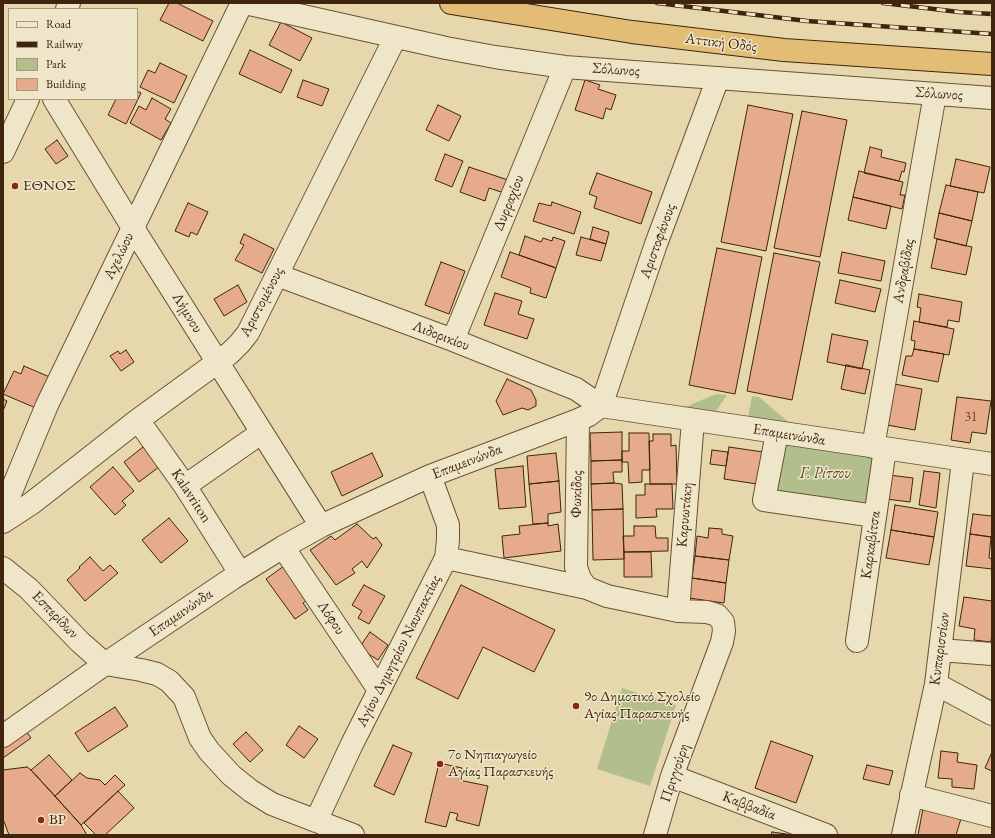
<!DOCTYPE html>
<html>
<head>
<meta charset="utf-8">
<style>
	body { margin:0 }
	#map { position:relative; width:995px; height:838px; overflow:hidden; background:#e6d8ac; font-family:"EB Garamond",serif }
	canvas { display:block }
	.frame { position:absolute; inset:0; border:4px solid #3f250d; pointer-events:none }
	.legend { position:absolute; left:8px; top:8px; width:130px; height:92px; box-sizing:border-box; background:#efe6c9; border:1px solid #a9997e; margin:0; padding:5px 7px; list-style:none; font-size:12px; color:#3f250d }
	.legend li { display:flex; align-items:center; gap:8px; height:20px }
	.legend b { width:20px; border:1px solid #a9997e }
</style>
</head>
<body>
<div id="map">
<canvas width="995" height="838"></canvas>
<div class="frame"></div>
<ul class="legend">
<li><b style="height:5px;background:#efe6c9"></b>Road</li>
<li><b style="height:5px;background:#3f250d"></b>Railway</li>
<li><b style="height:11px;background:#b2bf8c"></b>Park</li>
<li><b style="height:11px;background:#e5ab8b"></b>Building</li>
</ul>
</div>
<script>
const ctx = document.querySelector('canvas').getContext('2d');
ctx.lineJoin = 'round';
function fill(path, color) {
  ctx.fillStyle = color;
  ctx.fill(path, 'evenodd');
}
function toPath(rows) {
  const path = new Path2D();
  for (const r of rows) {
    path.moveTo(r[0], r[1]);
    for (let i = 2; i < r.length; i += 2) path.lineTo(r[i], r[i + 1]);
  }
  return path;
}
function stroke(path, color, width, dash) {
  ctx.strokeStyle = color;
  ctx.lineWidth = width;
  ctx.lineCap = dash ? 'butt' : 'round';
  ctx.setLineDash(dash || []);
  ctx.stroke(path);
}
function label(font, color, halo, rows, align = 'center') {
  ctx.font = font + ' "EB Garamond",serif';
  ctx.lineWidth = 3;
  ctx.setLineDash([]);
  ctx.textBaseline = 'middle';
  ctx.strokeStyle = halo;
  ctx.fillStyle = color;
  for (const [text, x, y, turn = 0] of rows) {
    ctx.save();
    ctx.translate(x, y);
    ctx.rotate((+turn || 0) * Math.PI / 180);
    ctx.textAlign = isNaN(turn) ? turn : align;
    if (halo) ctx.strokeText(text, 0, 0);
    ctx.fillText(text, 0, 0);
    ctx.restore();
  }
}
fill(toPath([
	[716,394,727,395,714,414,678,410],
	[752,396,759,397,793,426,748,417],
	[781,441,877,457,869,506,773,490],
	[622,688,676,705,650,786,597,769]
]), '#b2bf8c');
const building = toPath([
	[169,3,177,3,213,21,203,41,160,20,169,3],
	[281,22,312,38,300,61,269,45,281,22],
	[250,50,292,70,281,93,239,74,250,50],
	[160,63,187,76,174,103,140,87,148,70,155,73,160,63],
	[303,80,329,89,322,106,297,97,303,80],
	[585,80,600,85,598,89,616,95,611,110,606,108,603,119,575,110,585,80],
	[137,91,141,93,126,124,108,115,116,99,137,99,137,91],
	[152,98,171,109,165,119,171,123,161,140,130,123,139,106,146,110,152,98],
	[438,105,461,116,449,141,426,130,438,105],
	[748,105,793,114,766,251,721,242,748,105],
	[802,111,847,120,820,257,774,248,802,111],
	[57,140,68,156,56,164,45,149,57,140],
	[870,147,882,150,881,157,906,163,904,172,902,171,899,181,864,173,870,147],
	[445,154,463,161,452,187,435,180,445,154],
	[956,159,990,167,984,193,950,186,956,159],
	[469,167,508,180,504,193,489,188,485,201,460,192,469,167],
	[859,171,903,182,900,195,905,195,902,209,853,197,859,171],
	[597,173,652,192,641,224,594,208,597,197,589,194,597,173],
	[946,185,978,192,972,221,939,213,946,185],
	[853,197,891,206,886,229,848,220,853,197],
	[552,202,581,212,574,234,533,221,539,203,551,206,552,202],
	[188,203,208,212,197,235,191,232,189,237,175,231,188,203],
	[939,213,972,221,966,246,934,238,939,213],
	[593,227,609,232,606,244,590,239,593,227],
	[244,234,274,249,262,273,235,260,244,245,240,243,244,234],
	[525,236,541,242,543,238,552,241,553,237,565,241,556,268,519,255,525,236],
	[581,237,606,244,601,261,576,255,581,237],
	[937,239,972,247,966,275,931,268,937,239],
	[717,248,762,257,735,394,689,385,717,248],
	[510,252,556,268,546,298,530,293,531,288,501,277,510,252],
	[842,252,885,261,881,281,838,273,842,252],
	[774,253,820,262,792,400,747,391,774,253],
	[441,262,465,271,449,314,425,305,441,262],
	[840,280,881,289,875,312,835,303,840,280],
	[238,285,247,302,224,316,214,299,238,285],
	[495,293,522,301,518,314,534,319,527,339,484,325,495,293],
	[919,294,962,302,959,322,948,320,947,327,919,322,921,308,917,307,919,294],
	[914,321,954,329,949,355,914,349,915,341,911,340,914,321],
	[832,334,868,341,862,369,827,362,832,334],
	[914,349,944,354,938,382,902,375,906,356,912,356,914,349],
	[126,350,134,362,121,371,110,356,118,351,120,354,126,350],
	[846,365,870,370,865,394,841,389,846,365],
	[24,366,52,378,38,409,3,394,14,371,21,374,24,366],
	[507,379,531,390,536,400,536,406,528,410,522,408,503,415,496,401,507,379],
	[894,384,922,389,915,430,887,425,894,384],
	[957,397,991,401,986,434,972,432,970,443,951,440,957,397],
	[3,399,7,401,3,411,3,399],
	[622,432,622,460,591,461,590,433,622,432],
	[629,433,649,433,650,470,642,470,642,482,629,483,628,462,622,462,622,451,629,451,629,433],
	[653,434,671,434,671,446,676,445,677,484,650,484,649,441,653,441,653,434],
	[143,447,159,467,139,482,124,462,143,447],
	[729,447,763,452,757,484,724,479,729,447],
	[712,450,728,452,726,466,710,464,712,450],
	[372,453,383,476,342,496,331,472,372,453],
	[556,453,559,481,529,484,527,456,556,453],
	[622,460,622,472,613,472,614,483,591,484,591,461,622,460],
	[523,466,526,507,499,509,495,469,523,466],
	[113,467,134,491,122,501,126,505,115,515,90,487,113,467],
	[924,471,940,473,936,508,919,505,924,471],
	[889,475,913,478,910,502,886,499,889,475],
	[559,481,561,512,548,514,548,523,533,524,529,484,559,481],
	[614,483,622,484,623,509,592,510,591,484,614,483],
	[645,484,672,484,673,509,656,509,657,517,636,518,636,495,645,495,645,484],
	[895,505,938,512,934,537,891,530,895,505],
	[623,509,624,559,593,560,592,510,623,509],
	[973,514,992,516,992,537,970,534,973,514],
	[169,518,188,541,161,563,142,540,169,518],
	[548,523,548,526,558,524,561,551,504,558,502,536,520,534,519,526,548,523],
	[357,524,373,539,376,537,382,545,367,568,362,561,352,569,355,573,336,585,310,550,331,536,335,540,357,524],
	[634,526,655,526,656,538,668,538,668,551,624,552,623,536,634,536,634,526],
	[709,528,722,529,722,534,733,536,729,560,695,556,697,536,708,538,709,528],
	[891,530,934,537,929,565,886,558,891,530],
	[970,534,991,537,989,558,992,559,992,569,966,566,970,534],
	[624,552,651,552,652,577,624,577,624,552],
	[695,556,729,560,726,583,692,578,695,556],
	[90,557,103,571,110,565,118,573,85,601,67,580,80,568,79,567,90,557],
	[288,563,312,597,303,603,308,610,295,619,266,579,288,563],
	[692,578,726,583,724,603,689,598,692,578],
	[364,585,385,596,369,624,358,618,362,611,352,605,364,585],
	[461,585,555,630,534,672,483,647,458,699,416,678,461,585],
	[964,597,992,601,992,632,991,642,974,640,975,629,959,626,964,597],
	[370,632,388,645,378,660,359,648,370,632],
	[115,707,128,726,88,752,75,733,115,707],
	[299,726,318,739,304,758,286,745,299,726],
	[23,727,31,738,3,758,3,741,23,727],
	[246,732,263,750,250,762,233,744,246,732],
	[771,741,813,756,796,803,755,788,771,741],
	[393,745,412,753,394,795,374,786,393,745],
	[941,751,958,753,957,762,977,765,974,789,952,787,952,779,938,778,941,751],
	[992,752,992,771,985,768,992,752],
	[49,755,72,780,55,796,31,770,49,755],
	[439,763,462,768,459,780,488,786,479,826,456,820,458,814,450,812,446,827,425,822,439,763],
	[867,765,893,771,889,785,863,779,867,765],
	[27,767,31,770,81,825,87,835,9,835,3,819,3,770,27,767],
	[80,773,87,778,100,780,105,785,115,775,125,785,81,825,55,796,80,773],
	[118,791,134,808,105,835,96,835,84,823,118,791],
	[924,803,963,812,956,835,918,835,924,803],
	[772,832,793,835,771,835,772,832]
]);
fill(building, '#e5ab8b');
stroke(building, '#3f250d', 1);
const minor = toPath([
	[245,3,446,48,495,57,565,67,992,98],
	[67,9,69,3],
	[54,99,133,228,321,526],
	[3,152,28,99],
	[277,275,453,340,576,389,601,406],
	[453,340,565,67],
	[601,406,656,244,718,78],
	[138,420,185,486,240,573],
	[578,420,576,567,580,579,587,588,607,596,678,611,707,612,717,615,723,622,724,631,722,642,672,776,655,835],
	[777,433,764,500,875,516],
	[873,447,935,94],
	[185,486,261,433],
	[3,511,47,405,242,3],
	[3,522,32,503,138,420,230,353,240,343,248,333,395,38],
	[283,547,379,690],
	[446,558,587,588],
	[3,568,29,589,80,642,105,664,141,670,157,674,169,681,184,697,200,738,209,751,231,775,251,791,272,804,353,835],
	[678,611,693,420],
	[857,641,885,449],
	[940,650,992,654],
	[936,684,992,714],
	[3,736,105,664,233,578,283,547,321,526,430,476,578,420,589,415,601,406,992,464],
	[672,776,826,835],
	[911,795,992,816],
	[316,821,352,744,446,558,448,540,448,525,430,476],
	[903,835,936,684,963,461]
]);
const highway = toPath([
	[451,3,632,32,784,50,992,64]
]);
stroke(minor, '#695235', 24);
stroke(highway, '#3f250d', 24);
stroke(minor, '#efe6c9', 22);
stroke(highway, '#e3bc76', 22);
const rail = toPath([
	[657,3,807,21,992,34],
	[883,3,959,12,992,14]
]);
stroke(rail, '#3f250d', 4.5);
stroke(rail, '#efe6c9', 3, [9]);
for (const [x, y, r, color] of [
	[15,186,4,"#8f2418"],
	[576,706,4,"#8f2418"],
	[440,764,4,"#8f2418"],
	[41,820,4,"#8f2418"]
]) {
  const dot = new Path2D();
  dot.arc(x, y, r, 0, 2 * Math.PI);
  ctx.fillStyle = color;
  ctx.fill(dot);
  stroke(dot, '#efe6c9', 1.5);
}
label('13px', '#68462c', null, [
	["31",971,417]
]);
label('15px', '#3f250d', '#efe6c9', [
	["Αττική Οδός",721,43,7],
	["Σόλωνος",616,70,4],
	["Σόλωνος",939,94,4],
	["Δυρραχίου",509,203,-68],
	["Αριστοφάνους",658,241,-70],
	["Αχελώου",119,256,-64],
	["Ανδραβίδας",904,271,-80],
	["Αριστομένους",262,302,-62],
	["Λήμνου",187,313,58],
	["Λιδορικίου",441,336,21],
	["Επαμεινώνδα",789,435,9],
	["Επαμεινώνδα",467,462,-21],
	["Φωκίδος",577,494,-89],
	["Kalavriton",191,496,57],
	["Καρυωτάκη",685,515,-85],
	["Καρκαβίτσα",871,545,-82],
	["Επαμεινώνδα",181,613,-34],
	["Εσπερίδων",55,615,46],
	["Λόφου",331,618,56],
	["Κυπαρισσίων",940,649,-82],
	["Αγίου Δημητρίου Ναυπακτίας",399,651,-63],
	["Πριγγούρη",675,773,-71],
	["Καββαδία",749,806,21]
]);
label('15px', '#3f250d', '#efe6c9', [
	["ΕΘΝΟΣ",23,186],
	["9ο Δημοτικό Σχολείο",584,697],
	["Αγίας Παρασκευής",584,714],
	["7ο Νηπιαγωγείο",448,755],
	["Αγίας Παρασκευής",448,772],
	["BP",49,820]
], 'left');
label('italic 15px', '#5c4c2d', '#efe6c9', [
	["Γ. Ρίτσου",825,474]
]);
</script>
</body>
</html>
